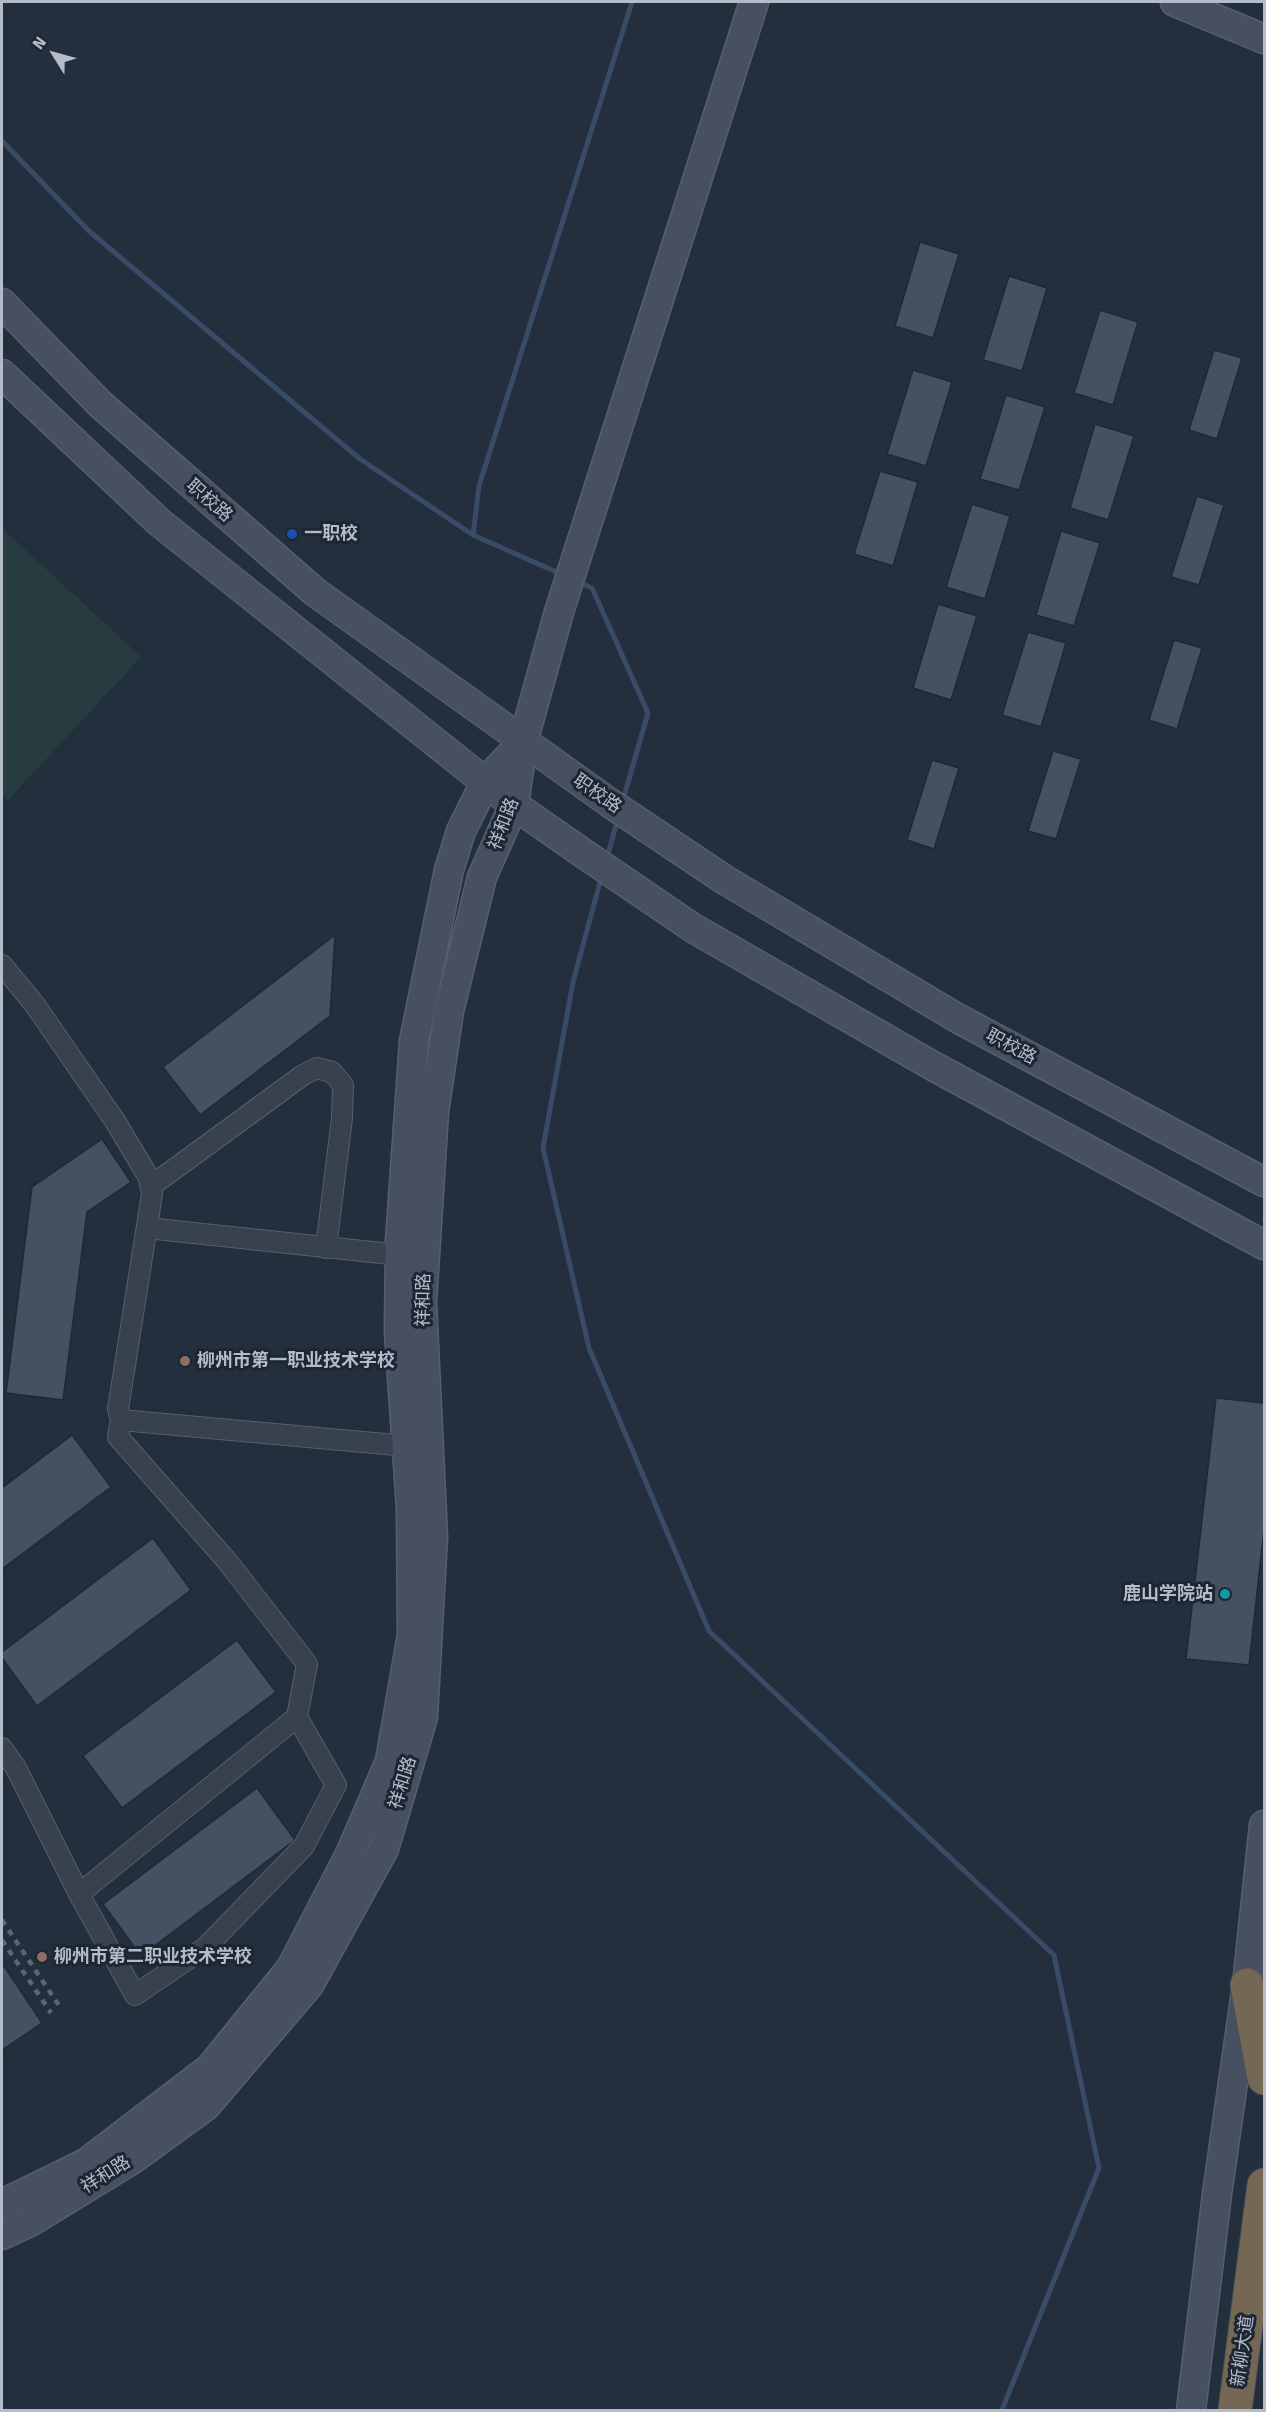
<!DOCTYPE html>
<html>
<head>
<meta charset="utf-8">
<style>
	body { margin:0 }
	#map { position:relative; width:1266px; height:2412px; overflow:hidden; background:#242f3e; font-family:"Fira Sans",sans-serif }
	canvas { display:block }
	.frame { position:absolute; inset:0; border:3px solid #b4bcc9; pointer-events:none }
	.north { position:absolute; left:24px; top:24px; width:60px; height:60px; -webkit-text-stroke:4px #1d2633; paint-order:stroke; rotate:307deg; font-size:16px; font-weight:700; line-height:24px; text-align:center; color:#b4bcc9 }
	.north::after { content:''; display:block; margin:auto; width:21px; height:27px; background:#b4bcc9; clip-path:polygon(50% 0,100% 100%,50% 72%,0 100%) }
</style>
</head>
<body>
<div id="map">
<canvas width="1266" height="2412"></canvas>
<div class="frame"></div>
<div class="north">N</div>
</div>
<script>
const ctx = document.querySelector('canvas').getContext('2d');
ctx.lineJoin = 'round';
function fill(path, color) {
  ctx.fillStyle = color;
  ctx.fill(path, 'evenodd');
}
function toPath(rows) {
  const path = new Path2D();
  for (const r of rows) {
    path.moveTo(r[0], r[1]);
    for (let i = 2; i < r.length; i += 2) path.lineTo(r[i], r[i + 1]);
  }
  return path;
}
function stroke(path, color, width, dash) {
  ctx.strokeStyle = color;
  ctx.lineWidth = width;
  ctx.lineCap = dash ? 'butt' : 'round';
  ctx.setLineDash(dash || []);
  ctx.stroke(path);
}
function label(font, color, halo, rows, align = 'center') {
  ctx.font = font + ' "Fira Sans","Noto Sans SC",sans-serif';
  ctx.lineWidth = 6;
  ctx.setLineDash([]);
  ctx.textBaseline = 'middle';
  ctx.strokeStyle = halo;
  ctx.fillStyle = color;
  for (const [text, x, y, turn = 0] of rows) {
    ctx.save();
    ctx.translate(x, y);
    ctx.rotate((+turn || 0) * Math.PI / 180);
    ctx.textAlign = isNaN(turn) ? turn : align;
    if (halo) ctx.strokeText(text, 0, 0);
    ctx.fillText(text, 0, 0);
    ctx.restore();
  }
}
fill(toPath([
	[2,528,141,657,8,800,2,794]
]), '#263c3f');
stroke(toPath([
	[2,141,89,231,360,459,473,535,561,574],
	[473,535,479,486,632,2],
	[578,582,592,588,648,713,623,800],
	[607,858,618,818],
	[602,875,573,982,543,1148,589,1348,709,1631,1054,1955,1099,2168,1002,2410]
]), '#394c67', 5);
const building = toPath([
	[920,242,959,254,933,338,895,326,920,242],
	[1009,276,1047,288,1022,371,983,360,1009,276],
	[1100,310,1138,322,1113,405,1074,393,1100,310],
	[1214,350,1242,358,1217,439,1189,430,1214,350],
	[913,370,952,382,926,466,887,454,913,370],
	[1006,395,1045,407,1019,490,980,479,1006,395],
	[1095,424,1134,436,1108,520,1070,508,1095,424],
	[880,471,918,482,893,566,854,554,880,471],
	[1197,496,1224,505,1199,585,1171,577,1197,496],
	[972,504,1010,516,985,599,946,587,972,504],
	[1061,531,1100,543,1074,626,1036,615,1061,531],
	[938,604,977,616,951,700,913,688,938,604],
	[1028,632,1066,643,1041,727,1002,715,1028,632],
	[1174,640,1202,648,1177,729,1149,720,1174,640],
	[1053,751,1081,759,1056,839,1028,831,1053,751],
	[932,760,959,768,934,849,907,840,932,760],
	[335,935,330,1016,200,1115,163,1067,335,935],
	[102,1139,131,1182,87,1212,63,1400,6,1393,32,1187,102,1139],
	[1216,1398,1264,1403,1264,1529,1249,1665,1186,1659,1216,1398],
	[72,1435,111,1487,2,1569,2,1488,72,1435],
	[153,1538,191,1590,37,1706,2,1658,2,1652,153,1538],
	[237,1640,276,1692,122,1808,83,1756,237,1640],
	[257,1788,295,1840,141,1956,103,1904,257,1788],
	[2,1963,42,2023,2,2050,2,1963]
]);
fill(building, '#455162');
stroke(building, '#1f2835', 1.5);
const street = toPath([
	[2,965,35,1005,115,1121,149,1178,152,1194,118,1409,121,1420,407,1446],
	[151,1186,303,1075,317,1068,332,1072,343,1085,342,1118,326,1248],
	[147,1228,400,1255],
	[2,1748,16,1768,79,1894,135,1995,206,1947,304,1846,336,1785,297,1717],
	[79,1894,297,1717,307,1664,227,1561,118,1437,121,1420]
]);
const secondary = toPath([
	[1175,2,1264,39],
	[2,303,100,404,315,592,610,803,725,880,959,1019,1264,1182],
	[2,374,159,522,514,805,577,849,693,928,933,1066,1264,1245],
	[2,2204,86,2163,210,2068,291,1968,350,1854,390,1761,412,1635,411,1509,399,1332,400,1241,414,1041,449,870,461,831,486,781,523,742],
	[2,2235,30,2222,133,2159,206,2106,309,1985,384,1849,423,1717,433,1537,422,1302,434,1112,449,1011,482,877,514,805,523,742,559,612,754,2],
	[1191,2410,1217,2194,1247,1985,1264,1825]
]);
const highway = toPath([
	[1247,1985,1264,2078],
	[1235,2410,1264,2185]
]);
stroke(street, '#565f6c', 22);
stroke(secondary, '#565f6c', 31);
stroke(highway, '#434c59', 35);
stroke(street, '#38414e', 20);
stroke(secondary, '#465061', 28);
stroke(highway, '#746855', 33);
stroke(toPath([
	[2,1920,60,2007],
	[2,1940,51,2013]
]), '#5a6575', 4.5, [6, 6]);
for (const [x, y, r, color] of [
	[292,534,6,"#1a4fb4"],
	[185,1361,6,"#8d6e63"],
	[1225,1594,6,"#0f9aa8"],
	[42,1957,6,"#8d6e63"]
]) {
  const dot = new Path2D();
  dot.arc(x, y, r, 0, 2 * Math.PI);
  ctx.fillStyle = color;
  ctx.fill(dot);
  stroke(dot, '#1d2633', 2);
}
label('18px', '#b4bcc9', '#1d2633', [
	["职校路",209,501,41],
	["职校路",597,794,35],
	["祥和路",504,824,-69],
	["职校路",1011,1047,28],
	["祥和路",424,1300,-89],
	["祥和路",403,1783,-73],
	["祥和路",106,2175,-32],
	["新柳大道",1243,2351,-82]
]);
label('bold 18px', '#b4bcc9', '#1d2633', [
	["一职校",304,534],
	["柳州市第一职业技术学校",197,1361],
	["鹿山学院站",1213,1594,"right"],
	["柳州市第二职业技术学校",54,1957]
], 'left');
</script>
</body>
</html>
